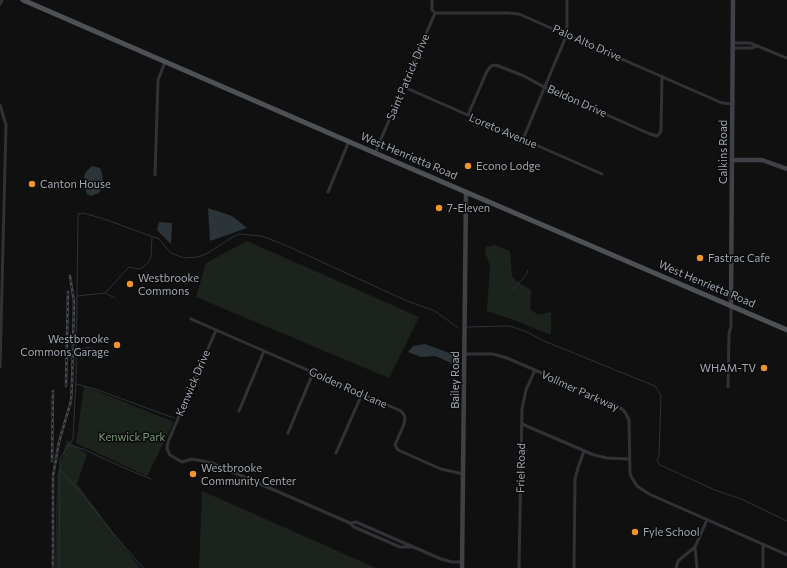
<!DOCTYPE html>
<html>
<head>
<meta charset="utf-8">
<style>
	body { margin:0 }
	canvas { display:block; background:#101011 }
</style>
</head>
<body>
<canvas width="787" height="568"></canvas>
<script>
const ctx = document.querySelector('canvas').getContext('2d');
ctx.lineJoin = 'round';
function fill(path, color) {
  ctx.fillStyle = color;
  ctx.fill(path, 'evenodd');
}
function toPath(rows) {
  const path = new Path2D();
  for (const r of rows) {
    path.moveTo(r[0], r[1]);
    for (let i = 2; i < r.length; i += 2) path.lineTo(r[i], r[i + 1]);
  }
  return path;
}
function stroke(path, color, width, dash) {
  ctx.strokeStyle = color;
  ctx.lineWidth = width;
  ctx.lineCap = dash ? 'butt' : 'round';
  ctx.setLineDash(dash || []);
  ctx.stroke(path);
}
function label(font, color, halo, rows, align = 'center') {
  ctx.font = font + ' Commissioner,sans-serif';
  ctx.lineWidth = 3;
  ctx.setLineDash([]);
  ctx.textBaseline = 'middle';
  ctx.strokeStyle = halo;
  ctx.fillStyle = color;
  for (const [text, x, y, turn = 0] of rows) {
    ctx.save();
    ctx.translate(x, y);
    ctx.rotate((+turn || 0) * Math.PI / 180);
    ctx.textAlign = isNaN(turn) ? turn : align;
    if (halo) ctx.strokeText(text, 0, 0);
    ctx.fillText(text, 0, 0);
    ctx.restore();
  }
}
fill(toPath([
	[247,241,419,317,389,378,196,297,206,263],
	[495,245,510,251,512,276,516,281,531,290,530,309,538,315,551,312,551,335,517,321,487,311,490,265,485,253,486,247],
	[84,386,174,422,147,476,76,443],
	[67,440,87,454,77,484,140,568,55,568,57,475],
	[202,491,376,568,199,568]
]), '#1c231c');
fill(toPath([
	[92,166,100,168,102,173,103,186,99,193,91,196,87,194,84,184,84,178,85,173],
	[208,208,232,216,247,228,210,241],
	[159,222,172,223,171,244,157,230],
	[425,344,457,356,458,359,456,365,435,356,421,357,408,352,413,346]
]), '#2a3439');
stroke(toPath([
	[513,290,526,275,528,270],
	[105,293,115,298],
	[77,296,105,293,129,267,138,269,142,268,148,263,151,257,152,238],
	[467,327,509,326,525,331,544,341,655,386,661,396,659,456,657,461,660,465,715,490,741,499,787,521],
	[76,351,89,347,94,349],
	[76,384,95,389,174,418],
	[69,445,83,449,122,467,151,479],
	[60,470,84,496,111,531,143,568],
	[59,568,60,458,73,439,76,379,78,214,83,213,104,219,159,239,171,253,184,258,198,257,208,253,231,238,239,234,262,236,285,245,407,301,435,311,458,328]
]), '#2a3439', 1);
stroke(toPath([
	[0,4,2,0],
	[435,13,508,13,519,14,722,103,733,104],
	[733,43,750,43,787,58],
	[733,48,753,48,756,46],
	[404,87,602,174],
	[0,105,6,125,0,367],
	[468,115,487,71,491,66,496,65,524,76,544,87,650,134,657,136,660,133,661,130,662,76],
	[523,139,567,34,567,0],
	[375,153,435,13,432,10,432,0],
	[155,175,158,80,165,62],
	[328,192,349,141],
	[191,319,401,411,404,415,405,418,404,424,395,445,398,450,441,469,463,474],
	[216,330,168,442,167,449,170,455,182,462,192,459,212,463,350,523,354,527,400,547,412,547],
	[464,354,493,354,507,358,618,406,625,412,629,420,630,473,632,478,637,486,649,494,787,555],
	[728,387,729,334,731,326,731,305],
	[239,411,264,351],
	[522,424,594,455,607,458,629,459],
	[288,433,313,373],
	[336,453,362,394],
	[350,523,356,522,441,559,452,562,462,562],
	[519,568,522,409,526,390,535,370],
	[574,568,575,479,578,468,584,451],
	[676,568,678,561,695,547],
	[697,568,695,547,707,520],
	[763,568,763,545]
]), '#313236', 3);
stroke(toPath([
	[732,160,762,160,787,169],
	[731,305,733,0],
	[462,568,466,192]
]), '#3f4146', 4.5);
stroke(toPath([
	[23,0,375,153,787,330]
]), '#4d5055', 5);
const rail = toPath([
	[66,386,68,292],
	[52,461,53,391],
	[53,568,53,476,59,442,71,401,72,384,74,302,70,276]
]);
stroke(rail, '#484a4f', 2.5);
stroke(rail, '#0b0b0c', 1, [3]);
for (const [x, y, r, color] of [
	[468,166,4,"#ef932a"],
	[32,184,4,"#ef932a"],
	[439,208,4,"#ef932a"],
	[700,258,4,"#ef932a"],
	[130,284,4,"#ef932a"],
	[117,345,4,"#ef932a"],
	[764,368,4,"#ef932a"],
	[193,474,4,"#ef932a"],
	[635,532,4,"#ef932a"]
]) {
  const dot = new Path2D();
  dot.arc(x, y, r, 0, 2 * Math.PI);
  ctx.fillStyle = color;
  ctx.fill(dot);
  stroke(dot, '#0b0b0c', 1.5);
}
label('11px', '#a1a8b2', '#0b0b0c', [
	["Palo Alto Drive",587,43,24],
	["Saint Patrick Drive",408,77,-67],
	["Beldon Drive",577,101,24],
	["Loreto Avenue",503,131,23],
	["Calkins Road",723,152,-90],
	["West Henrietta Road",409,156,23],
	["West Henrietta Road",707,284,23],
	["Bailey Road",455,380,-90],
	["Kenwick Drive",193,383,-67],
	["Golden Rod Lane",348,388,24],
	["Vollmer Parkway",580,391,24],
	["Friel Road",521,468,-89]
]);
label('11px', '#a1a8b2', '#0b0b0c', [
	["Econo Lodge",476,166],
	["Canton House",40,184],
	["7-Eleven",447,208],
	["Fastrac Cafe",708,258],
	["Westbrooke",138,278],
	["Commons",138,291],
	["Westbrooke",109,339,"right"],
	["Commons Garage",109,352,"right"],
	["WHAM-TV",756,368,"right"],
	["Westbrooke",201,468],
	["Community Center",201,481],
	["Fyle School",643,532]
], 'left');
label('11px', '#7a9d78', '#0b0b0c', [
	["Kenwick Park",132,437]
]);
</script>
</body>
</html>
